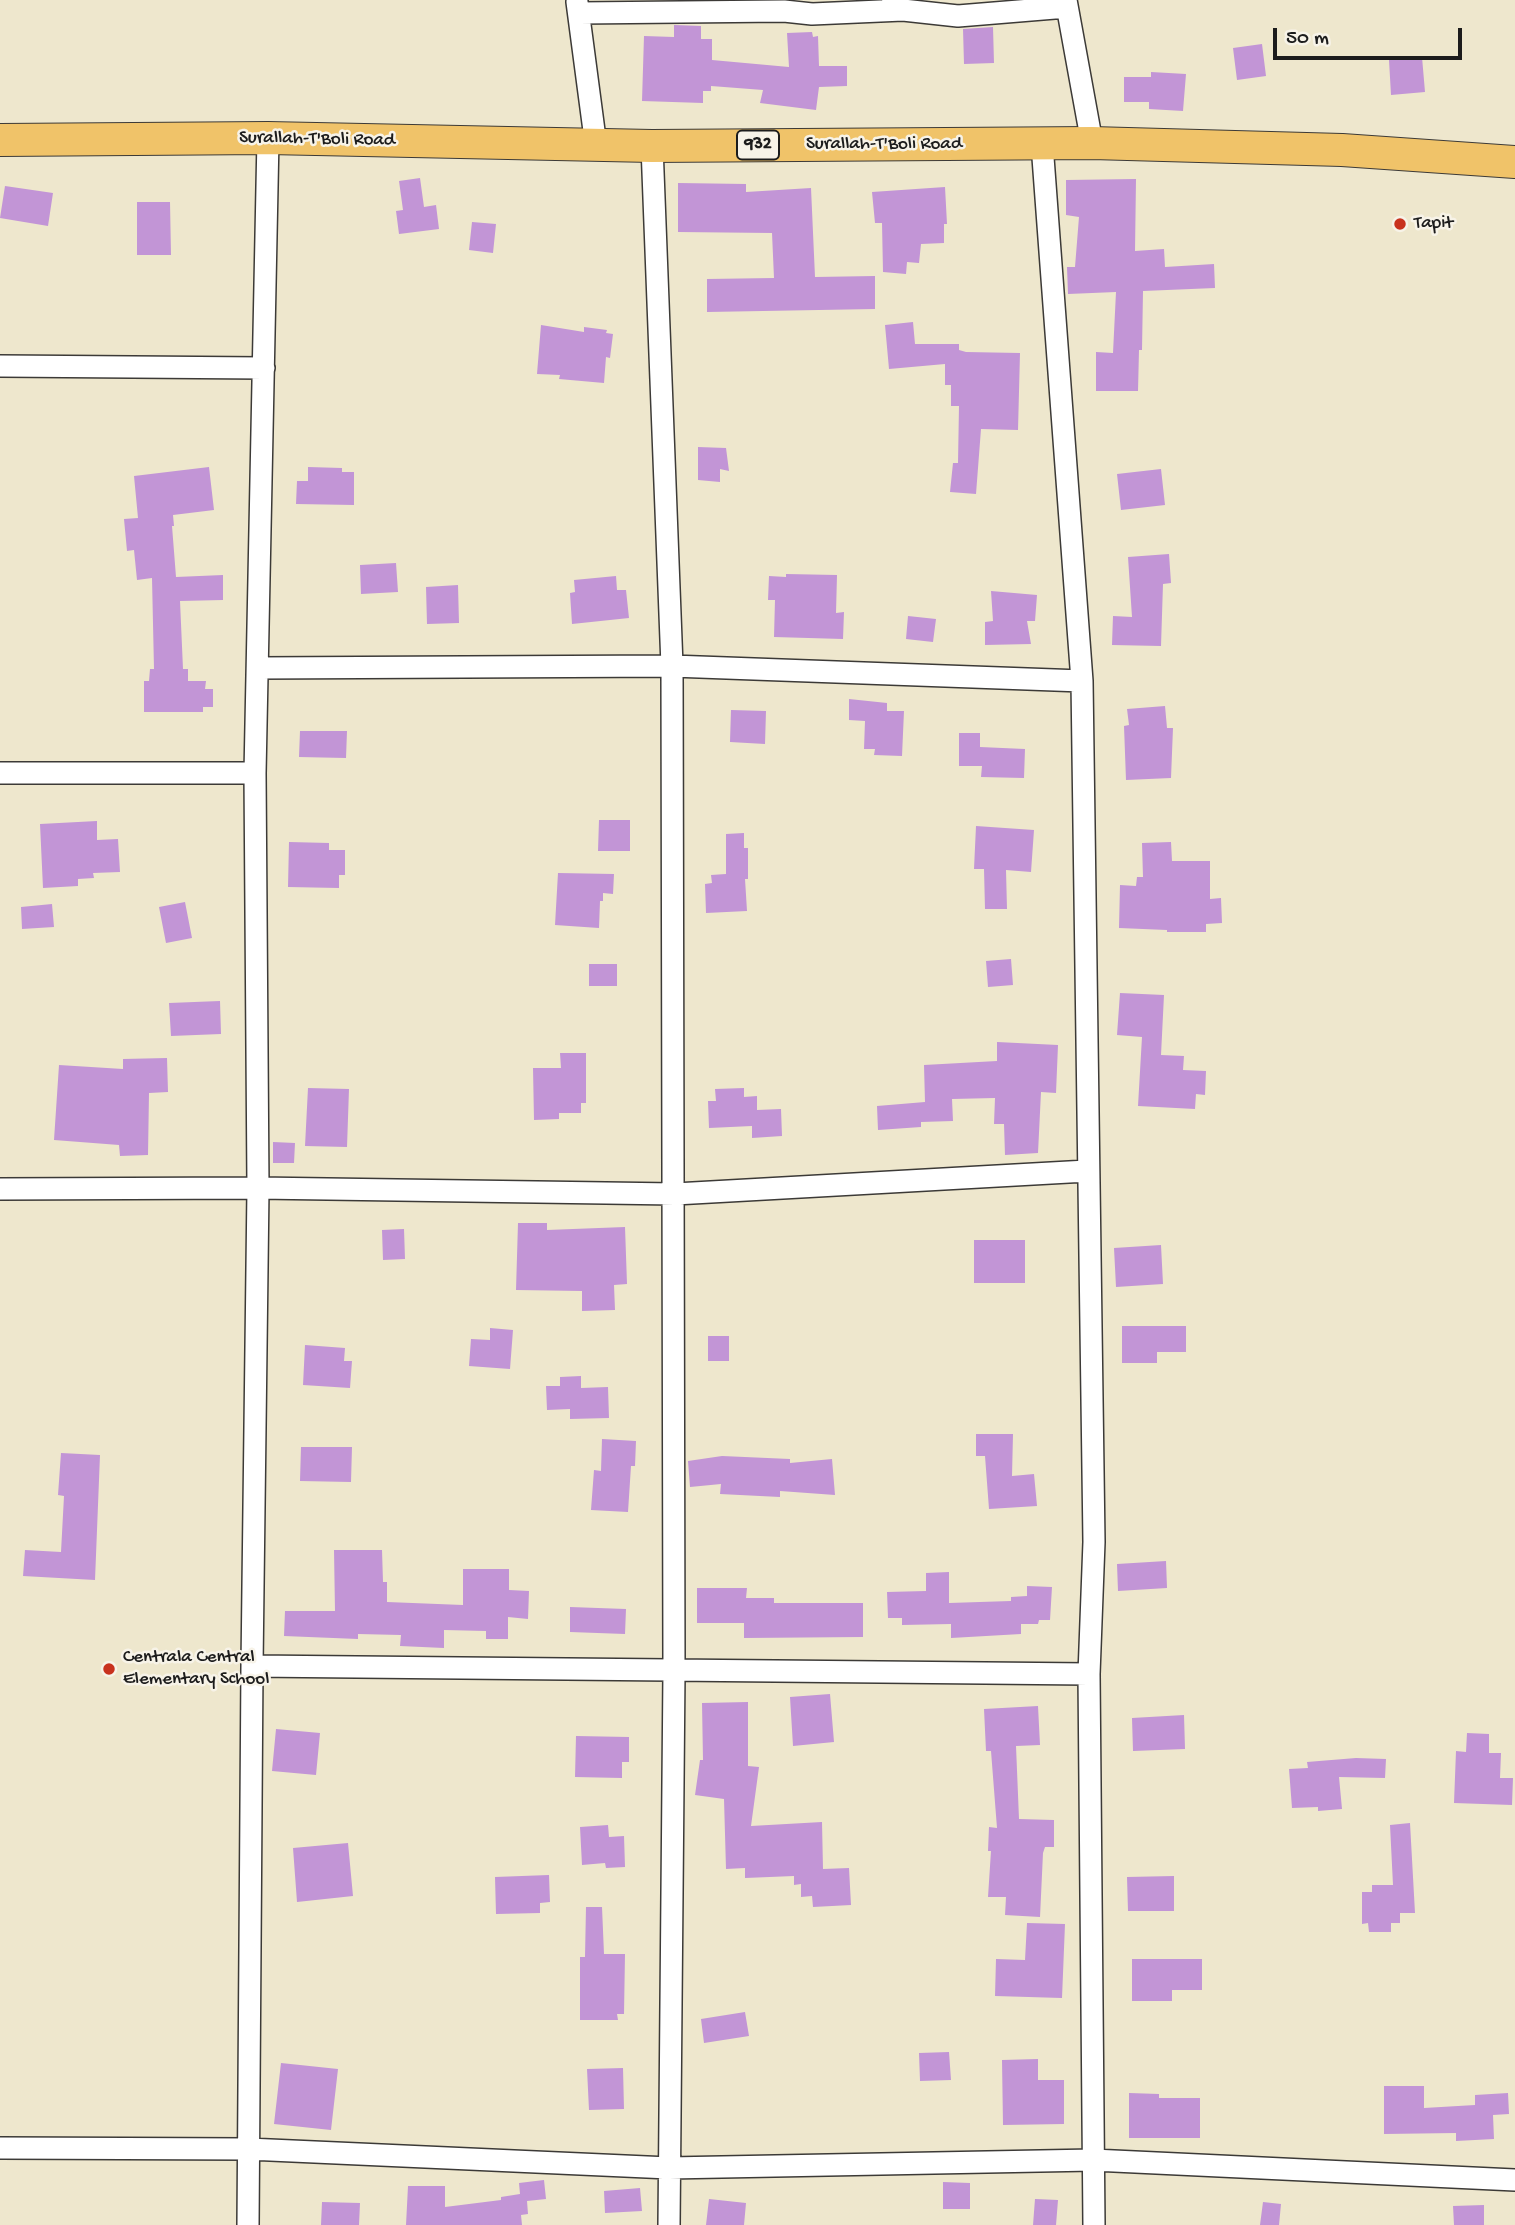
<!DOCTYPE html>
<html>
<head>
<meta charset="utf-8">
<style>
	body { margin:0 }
	#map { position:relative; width:1515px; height:2225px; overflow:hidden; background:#eee7cd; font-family:"Gochi Hand",sans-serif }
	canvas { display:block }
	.scale { position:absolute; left:1273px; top:28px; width:189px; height:32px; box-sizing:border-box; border:4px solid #1c1c1c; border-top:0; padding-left:9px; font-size:21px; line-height:24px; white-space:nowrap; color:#1c1c1c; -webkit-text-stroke:5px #f7f3e8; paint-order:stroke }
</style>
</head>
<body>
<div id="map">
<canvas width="1515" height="2225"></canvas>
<div class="scale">50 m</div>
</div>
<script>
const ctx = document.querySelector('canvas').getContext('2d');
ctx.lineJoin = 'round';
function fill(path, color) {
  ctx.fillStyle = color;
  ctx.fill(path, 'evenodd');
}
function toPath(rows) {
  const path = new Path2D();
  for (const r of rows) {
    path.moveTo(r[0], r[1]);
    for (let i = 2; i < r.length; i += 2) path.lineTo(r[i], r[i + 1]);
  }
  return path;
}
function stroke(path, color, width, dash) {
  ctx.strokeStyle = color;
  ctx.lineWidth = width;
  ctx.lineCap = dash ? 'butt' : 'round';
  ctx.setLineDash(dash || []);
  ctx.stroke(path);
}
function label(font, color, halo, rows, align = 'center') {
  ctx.font = font + ' "Gochi Hand",sans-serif';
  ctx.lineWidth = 5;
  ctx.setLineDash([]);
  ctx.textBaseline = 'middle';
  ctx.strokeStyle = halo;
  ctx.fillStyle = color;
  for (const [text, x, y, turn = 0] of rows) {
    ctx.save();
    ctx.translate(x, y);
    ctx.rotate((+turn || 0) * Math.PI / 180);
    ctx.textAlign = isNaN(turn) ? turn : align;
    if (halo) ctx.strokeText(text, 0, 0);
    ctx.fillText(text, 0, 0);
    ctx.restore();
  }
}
fill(toPath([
	[674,25,701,26,701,39,712,39,712,60,789,67,787,33,812,32,813,37,818,36,819,66,847,66,847,86,819,87,816,110,760,103,763,90,711,86,711,91,703,91,703,103,642,101,644,36,674,37],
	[993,27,994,63,964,64,963,29],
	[1262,44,1266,76,1237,80,1233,48],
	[1422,57,1425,92,1391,95,1389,60],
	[1151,72,1186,74,1183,111,1149,109,1149,102,1124,102,1124,77,1151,77],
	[420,178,424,207,436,205,439,229,399,234,396,211,403,210,399,181],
	[1136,179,1135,251,1164,249,1165,267,1214,264,1215,288,1143,291,1142,350,1139,350,1138,391,1096,391,1096,352,1113,353,1116,292,1068,294,1067,267,1075,267,1079,217,1066,215,1066,180],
	[678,183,746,184,746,192,811,188,815,277,875,276,875,309,707,312,707,279,774,278,772,233,678,232],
	[5,186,53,193,48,226,0,218],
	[945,187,947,224,944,224,944,243,921,244,919,263,907,262,906,274,883,272,882,223,875,223,872,192],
	[137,202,170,202,171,255,137,255],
	[472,222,496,224,493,253,469,250],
	[913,322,915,344,959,344,959,350,966,352,1020,353,1018,430,981,429,976,494,950,492,953,463,958,463,959,406,951,406,951,385,945,385,945,364,889,369,885,325],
	[541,325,584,332,584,327,607,330,606,333,613,334,610,358,606,357,604,383,559,379,560,375,537,374],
	[698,447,726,448,729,471,720,469,720,482,698,480],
	[209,467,214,510,173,515,174,526,172,526,176,577,223,575,223,600,180,601,183,669,188,669,188,681,206,681,205,689,213,689,213,707,203,707,203,712,144,712,144,681,149,681,150,669,154,669,152,578,137,580,134,550,127,551,124,519,138,518,134,476],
	[308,467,342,468,342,472,354,472,354,505,296,504,297,481,308,481],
	[1161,469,1165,505,1121,510,1117,474],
	[1169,554,1171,583,1163,584,1161,646,1112,645,1113,616,1132,617,1128,557],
	[396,563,398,592,361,594,360,565],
	[786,574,837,575,836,613,844,612,843,639,774,637,775,600,768,600,769,576,786,577],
	[616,576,617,590,626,590,629,618,572,624,570,593,575,592,574,580],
	[458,585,459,623,427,624,426,587],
	[991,591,1037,595,1035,621,1027,621,1031,644,985,645,985,622,993,621],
	[908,616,936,619,933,642,906,639],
	[849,699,887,703,887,711,904,711,902,756,874,755,875,749,864,749,865,721,849,720],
	[1165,706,1167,728,1173,728,1171,778,1126,780,1124,726,1129,725,1127,709],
	[731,710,766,711,765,744,730,742],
	[300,731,347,731,346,758,299,757],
	[959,733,980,733,980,747,1025,749,1024,778,981,777,982,766,959,766],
	[599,820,630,820,630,851,598,851],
	[97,821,97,840,118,839,120,872,93,873,94,878,78,879,78,886,43,888,40,824],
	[976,826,1034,830,1031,872,1006,870,1007,909,985,909,984,869,974,869],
	[744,833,744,848,748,848,748,879,745,879,747,911,706,913,705,884,712,883,711,875,726,874,726,834],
	[289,842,329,843,329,850,345,850,345,875,339,875,339,888,288,887],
	[1171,842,1172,861,1210,861,1210,899,1221,898,1222,923,1206,924,1206,932,1167,932,1167,930,1119,928,1120,885,1136,886,1137,877,1143,877,1142,843],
	[558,873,614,874,613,894,603,893,603,901,600,901,599,928,555,925],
	[185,902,192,938,166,943,159,907],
	[52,904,54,927,22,929,21,907],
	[1011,959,1013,985,988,987,986,961],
	[589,964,617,964,617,986,589,986],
	[1120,993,1164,995,1161,1055,1184,1056,1183,1070,1206,1071,1205,1095,1196,1094,1195,1109,1138,1106,1142,1037,1117,1035],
	[220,1001,221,1034,171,1036,169,1003],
	[997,1042,1058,1045,1056,1093,1041,1092,1038,1153,1005,1155,1004,1124,994,1124,995,1098,952,1099,953,1121,921,1122,921,1127,878,1130,877,1106,925,1102,924,1065,997,1061],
	[560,1053,586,1053,586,1103,581,1103,581,1113,559,1113,559,1119,534,1120,533,1068,561,1068],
	[167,1058,168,1092,149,1093,148,1155,120,1156,119,1145,54,1140,59,1065,123,1069,123,1059],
	[308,1088,349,1089,347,1147,305,1146],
	[744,1088,744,1097,757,1096,757,1110,781,1109,782,1136,752,1138,752,1126,709,1128,708,1101,716,1101,715,1089],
	[273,1142,295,1143,294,1163,273,1163],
	[518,1223,547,1223,547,1230,625,1227,627,1284,614,1285,615,1310,582,1311,582,1291,516,1290],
	[404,1229,405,1259,383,1260,382,1230],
	[974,1240,1025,1240,1025,1283,974,1283],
	[1161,1245,1163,1284,1116,1287,1114,1248],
	[1122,1326,1186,1326,1186,1352,1157,1352,1157,1363,1122,1363],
	[490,1328,513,1330,510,1369,469,1366,471,1339,490,1340],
	[708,1336,729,1336,729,1361,708,1361],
	[305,1345,345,1348,344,1361,352,1361,350,1388,303,1385],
	[581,1376,581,1388,608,1387,609,1418,570,1419,570,1409,547,1410,546,1386,560,1386,560,1377],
	[976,1434,1013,1434,1012,1476,1034,1474,1037,1506,989,1509,985,1456,976,1456],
	[602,1439,636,1441,635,1466,631,1466,628,1512,591,1510,594,1470,601,1471],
	[301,1447,352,1447,351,1482,300,1481],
	[61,1453,100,1455,95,1580,23,1576,25,1550,61,1552,64,1496,58,1495],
	[722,1456,790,1459,790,1463,832,1459,835,1495,780,1491,780,1497,720,1494,721,1484,690,1487,688,1461],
	[334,1550,382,1550,383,1582,387,1582,387,1602,463,1605,463,1569,509,1569,509,1590,529,1591,528,1619,508,1617,508,1639,486,1639,486,1631,444,1630,444,1648,400,1646,401,1635,358,1634,358,1639,284,1636,285,1611,335,1611],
	[1166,1561,1167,1588,1118,1591,1117,1564],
	[949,1572,949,1603,1011,1601,1011,1597,1027,1596,1027,1586,1052,1587,1050,1620,1039,1620,1038,1624,1021,1624,1021,1634,951,1638,951,1624,902,1625,902,1618,888,1618,887,1592,926,1591,926,1573],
	[697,1588,747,1588,746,1598,774,1598,774,1603,863,1603,863,1637,744,1638,744,1623,697,1623],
	[570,1607,626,1609,625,1634,570,1632],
	[830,1694,834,1742,793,1746,790,1697],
	[748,1702,748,1766,759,1767,751,1826,822,1822,823,1869,849,1868,851,1905,813,1907,812,1896,801,1897,801,1884,794,1885,794,1876,745,1878,745,1868,726,1869,724,1799,695,1795,700,1760,703,1760,702,1703],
	[1038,1706,1040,1745,1016,1746,1019,1819,1054,1820,1054,1847,1045,1847,1043,1853,1040,1917,1005,1915,1006,1897,988,1897,991,1851,988,1851,989,1827,997,1828,991,1751,986,1751,984,1709],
	[1184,1715,1185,1749,1133,1751,1132,1718],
	[276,1729,320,1733,316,1775,272,1771],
	[1467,1733,1489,1734,1489,1753,1501,1753,1500,1778,1513,1778,1512,1805,1454,1803,1456,1751,1466,1752],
	[576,1736,629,1737,629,1762,622,1762,622,1778,575,1777],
	[1356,1758,1386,1759,1385,1778,1339,1777,1342,1809,1318,1811,1318,1807,1292,1808,1289,1769,1308,1768,1307,1762],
	[1410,1823,1415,1913,1400,1913,1400,1923,1391,1923,1391,1932,1369,1932,1368,1923,1362,1924,1362,1892,1372,1892,1372,1885,1393,1885,1390,1825],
	[608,1825,609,1837,624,1836,625,1867,606,1868,605,1863,582,1865,580,1827],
	[348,1843,353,1896,297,1902,293,1848],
	[549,1875,550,1902,540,1903,540,1913,496,1914,495,1877],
	[1174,1876,1174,1911,1128,1911,1127,1877],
	[586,1907,602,1907,604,1954,625,1954,624,2014,617,2014,618,2020,580,2020,580,1957,585,1957],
	[1027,1923,1065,1924,1062,1998,995,1996,996,1959,1025,1960],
	[1132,1959,1202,1959,1202,1990,1172,1990,1172,2001,1132,2001],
	[745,2012,749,2036,704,2043,701,2019],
	[949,2052,951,2080,920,2081,919,2053],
	[1038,2059,1038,2080,1064,2080,1064,2124,1003,2125,1002,2060],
	[281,2063,338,2069,331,2130,274,2124],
	[623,2068,624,2109,589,2110,587,2069],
	[1384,2086,1424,2086,1424,2108,1475,2105,1475,2095,1508,2093,1509,2114,1493,2115,1494,2139,1456,2141,1456,2133,1384,2134],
	[1129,2093,1159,2094,1159,2098,1200,2098,1200,2138,1129,2138],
	[544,2180,546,2199,527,2201,528,2214,521,2215,522,2225,406,2225,408,2186,445,2186,445,2207,501,2200,501,2197,520,2194,519,2183],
	[943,2182,970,2183,970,2209,943,2209],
	[640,2188,642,2211,605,2213,604,2191],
	[709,2199,746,2203,744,2225,706,2225],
	[1035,2199,1058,2200,1056,2225,1033,2225],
	[322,2202,360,2203,359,2225,321,2225],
	[1263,2202,1281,2204,1279,2225,1260,2225],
	[1484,2205,1484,2225,1454,2225,1453,2206]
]), '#c295d6');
const minor = toPath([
	[1066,0,1092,143],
	[577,2,596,146],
	[892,4,903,10,958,16,1067,7],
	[579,13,784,11,812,14,903,10],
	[1042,144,1082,681,1094,1542,1089,1674,1094,2225],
	[652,146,672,666,674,1671,669,2225],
	[0,366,264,368],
	[258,668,672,666,1082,681],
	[0,773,255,773],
	[0,1189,258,1188,675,1194,1087,1171],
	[252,1666,1089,1674],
	[0,2148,248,2149,669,2168,1093,2160,1515,2180],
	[248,2225,252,1666,258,1188,255,773,268,138]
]);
const primary = toPath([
	[0,140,268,138,652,146,1092,143,1342,150,1515,162]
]);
stroke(minor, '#3c3a37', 24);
stroke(primary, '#3c3a37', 34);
stroke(minor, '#fff', 21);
stroke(primary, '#f0c369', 32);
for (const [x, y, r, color] of [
	[1400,224,7,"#c8321e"],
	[109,1669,7,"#c8321e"]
]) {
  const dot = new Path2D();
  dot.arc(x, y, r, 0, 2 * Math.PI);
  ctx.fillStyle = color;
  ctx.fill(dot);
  stroke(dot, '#f7f3e8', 2.5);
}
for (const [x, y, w] of [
	[758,145,42]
]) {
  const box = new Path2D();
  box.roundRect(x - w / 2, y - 14.5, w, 29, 5);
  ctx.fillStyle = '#f7f3e8';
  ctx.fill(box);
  stroke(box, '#1c1c1c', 2);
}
label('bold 18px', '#1c1c1c', null, [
	["932",758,145]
]);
label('19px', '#1c1c1c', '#f7f3e8', [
	["Surallah-T'Boli Road",317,140,1],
	["Surallah-T'Boli Road",884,145]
]);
label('19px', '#1c1c1c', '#f7f3e8', [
	["Tapit",1414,224],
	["Centrala Central",123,1658],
	["Elementary School",123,1680]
], 'left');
</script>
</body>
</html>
